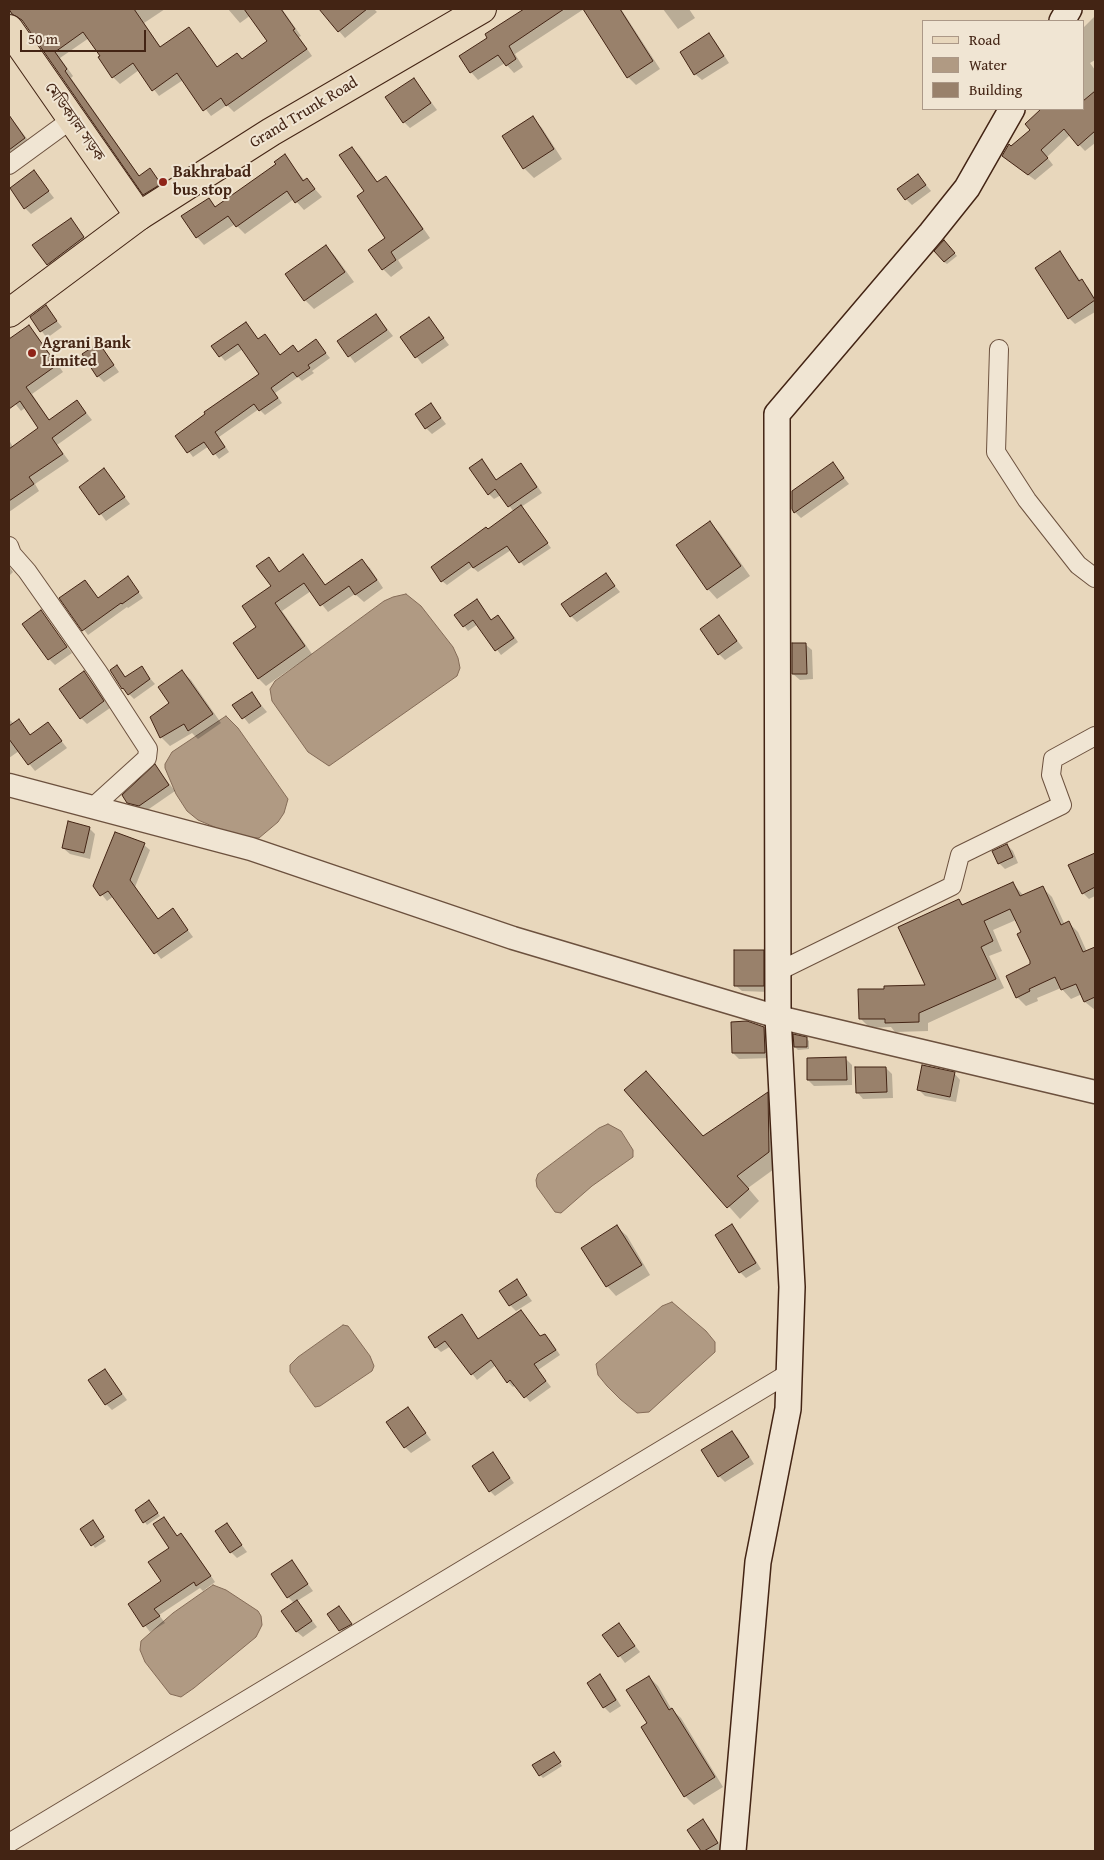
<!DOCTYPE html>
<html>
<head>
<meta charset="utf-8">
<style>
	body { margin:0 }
	#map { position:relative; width:1104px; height:1860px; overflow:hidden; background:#e8d7bc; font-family:"Gentium Book Plus",serif }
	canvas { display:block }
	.frame { position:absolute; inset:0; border:10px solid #432414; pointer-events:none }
	.legend { position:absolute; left:922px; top:20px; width:162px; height:90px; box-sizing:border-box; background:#f0e5d3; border:1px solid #ab9887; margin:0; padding:6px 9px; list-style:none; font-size:15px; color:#432414 }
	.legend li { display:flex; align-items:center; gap:10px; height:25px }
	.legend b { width:25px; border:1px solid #ab9887 }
	.scale { position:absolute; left:20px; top:30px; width:126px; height:22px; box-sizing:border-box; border:2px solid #432414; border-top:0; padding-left:6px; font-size:15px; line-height:18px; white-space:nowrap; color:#432414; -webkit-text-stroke:4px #f0e5d3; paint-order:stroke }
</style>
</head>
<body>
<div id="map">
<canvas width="1104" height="1860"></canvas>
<div class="frame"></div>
<ul class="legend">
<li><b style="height:6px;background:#e8d7bc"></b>Road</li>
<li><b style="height:14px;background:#b09a83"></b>Water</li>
<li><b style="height:14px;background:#99816b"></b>Building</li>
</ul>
<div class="scale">50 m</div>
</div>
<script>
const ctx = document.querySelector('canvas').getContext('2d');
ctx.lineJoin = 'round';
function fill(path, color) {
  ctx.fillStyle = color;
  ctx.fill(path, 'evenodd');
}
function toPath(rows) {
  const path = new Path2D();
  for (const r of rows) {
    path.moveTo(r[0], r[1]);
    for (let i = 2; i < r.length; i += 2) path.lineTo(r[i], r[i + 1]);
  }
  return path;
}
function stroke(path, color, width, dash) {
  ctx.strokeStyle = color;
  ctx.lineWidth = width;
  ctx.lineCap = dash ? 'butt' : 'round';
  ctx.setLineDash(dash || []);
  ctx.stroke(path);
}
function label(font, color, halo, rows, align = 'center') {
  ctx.font = font + ' "Gentium Book Plus","Noto Serif Bengali",serif';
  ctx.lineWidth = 4;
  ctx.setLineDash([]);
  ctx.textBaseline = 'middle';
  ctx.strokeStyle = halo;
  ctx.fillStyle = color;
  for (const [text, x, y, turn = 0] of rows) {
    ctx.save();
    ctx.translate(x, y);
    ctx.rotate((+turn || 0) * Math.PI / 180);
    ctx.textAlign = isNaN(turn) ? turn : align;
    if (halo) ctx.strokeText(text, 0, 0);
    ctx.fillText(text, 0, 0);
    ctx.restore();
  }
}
const water = toPath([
	[406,594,421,606,453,647,458,658,460,668,457,676,329,766,308,752,272,701,270,689,275,681,384,601,393,597,406,594],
	[226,716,238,728,288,799,284,813,278,822,259,838,250,838,219,829,198,820,187,811,176,794,165,768,165,764,172,752,226,716],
	[608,1124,621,1131,633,1150,633,1157,592,1186,561,1213,555,1212,537,1187,536,1180,538,1174,599,1128,608,1124],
	[672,1302,706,1331,715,1342,715,1352,649,1412,637,1413,620,1399,607,1386,598,1375,596,1364,662,1306,672,1302],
	[343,1325,348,1326,370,1356,374,1366,372,1371,320,1406,315,1407,290,1372,290,1365,298,1357,343,1325],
	[213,1585,226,1590,258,1611,261,1616,262,1625,256,1637,194,1688,181,1697,170,1694,145,1662,140,1650,141,1641,173,1613,213,1585]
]);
fill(water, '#b09a83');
stroke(water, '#846b57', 1);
fill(toPath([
	[9,9,165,9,144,23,161,48,189,29,195,35,218,68,243,60,269,42,251,15,240,23,228,9,282,9,301,36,299,37,312,56,234,112,227,105,211,116,183,80,159,96,139,70,120,84,113,77,102,56,89,38,60,58,73,76,71,78,140,177,150,170,166,190,151,200,144,194,23,21,14,20,9,14],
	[320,9,374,9,377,12,345,38],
	[531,9,584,9,515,54,523,67,514,73,505,63,478,80,471,72,522,14],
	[584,9,621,9,660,69,636,85,628,77],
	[663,9,689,9,695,18,678,29],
	[1095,16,1095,60,1090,63,1095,70,1095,143,1085,151,1070,135,1047,157,1053,165,1035,180,1003,156,1032,130,1042,110,1040,109,1083,109,1083,28],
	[709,35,715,41,729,63,702,80,695,74],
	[414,79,437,110,410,128,404,122],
	[9,115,34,148,9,166],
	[533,118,542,128,562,159,534,178,524,168],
	[352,148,360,156,378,183,386,178,394,186,430,238,398,260,403,268,391,277,383,269,387,238],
	[284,156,305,181,307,180,322,197,304,210,294,199,245,234,235,224,204,245,197,237,209,199,216,207,277,165],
	[34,172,54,198,31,214,25,208],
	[918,175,931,191,912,205,906,199],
	[71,220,89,244,54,270,34,245],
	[947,244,957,256,947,264,944,262],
	[326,246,335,256,354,282,314,309,305,300],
	[1060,253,1081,281,1088,287,1095,299,1095,312,1075,324,1069,318],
	[45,307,62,327,47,338,31,317],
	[376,315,393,336,355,363,339,342],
	[429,318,449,345,422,364,402,337],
	[246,324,259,340,265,336,281,356,293,347,299,353,316,341,330,358,312,371,314,373,302,381,298,377,275,393,282,403,265,415,259,409,219,437,229,452,219,459,209,446,193,457,177,436,260,374,243,349,225,361,213,347],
	[29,327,35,333,63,372,32,394,50,421,77,401,92,420,57,445,69,461,35,484,39,491,9,512,9,486,12,484,9,479,9,440,13,447,40,428,26,407,21,411,9,396,9,341],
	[99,344,119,372,104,382,98,376],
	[431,405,446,424,432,434,426,428],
	[482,461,497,481,521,464,526,470,542,493,521,507,551,548,524,566,511,550,478,572,472,567,447,585,442,581,488,530,514,512,501,495,494,499,489,494],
	[833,464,849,484,801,518,795,512],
	[104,470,130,504,106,521,81,487],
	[710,523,719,532,750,576,717,599,708,589],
	[303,556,326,586,362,561,370,568,383,588,364,602,355,594,328,612,311,591,282,611,312,654,266,686,259,679,234,644,257,627,272,586,269,559,280,572],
	[9,566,13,572,9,576],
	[605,574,620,592,577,622,571,616],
	[128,578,143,598,128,608,127,607,88,635,61,598,85,581,99,599],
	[481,605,492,621,498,617,503,621,518,642,501,655,478,624,468,631,456,615],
	[41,612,72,653,55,665,49,659],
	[719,617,743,648,725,660,719,654],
	[805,644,812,650,813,679,800,680,793,674],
	[141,668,155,684,134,699,123,688,111,671,122,672,126,678],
	[182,672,191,680,221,723,198,739,192,733,170,746,161,737],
	[84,673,90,679,110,708,87,724,81,718],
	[251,693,267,712,249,724,234,705],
	[9,719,14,724,19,720,31,736,48,724,67,748,35,771,19,751,9,758],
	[155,766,175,791,146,811,134,808,128,802],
	[89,828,95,834,90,859,70,854,63,848],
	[144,845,150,850,135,887,159,920,173,910,193,937,161,959,114,896,107,901,95,886],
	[1007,845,1013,851,1018,863,1005,869,999,863],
	[1095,855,1095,896,1089,899,1083,893,1070,866],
	[1013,884,1024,896,1042,887,1052,897,1065,925,1069,923,1078,932,1087,952,1092,950,1095,953,1095,1010,1085,1002,1082,994,1071,999,1061,988,1037,998,1038,1001,1026,1006,1017,997,1031,965,1031,961,1023,933,1016,920,993,930,1002,951,989,956,1004,988,928,1023,928,1031,895,1032,891,1027,870,1028,860,1018,927,986,959,901,964,905],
	[763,951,769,958,769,992,742,991,735,985],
	[763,1028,770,1034,771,1058,739,1059,733,1053],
	[806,1038,809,1041,809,1049,798,1050,795,1047],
	[846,1059,852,1065,852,1085,814,1086,808,1080],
	[886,1068,892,1074,893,1098,863,1099,857,1092],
	[954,1073,960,1080,956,1102,925,1096,919,1090],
	[626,1090,704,1137,767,1094,779,1105,781,1164,748,1188,759,1201,740,1219],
	[732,1226,738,1232,761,1269,746,1278,740,1272],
	[617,1227,627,1236,650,1275,616,1296,607,1286,583,1248],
	[517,1281,532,1301,516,1311,510,1305],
	[521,1311,541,1337,545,1335,550,1340,560,1355,538,1370,551,1387,530,1402,516,1385,513,1387,508,1382,496,1365,477,1380,451,1346,441,1352,436,1347,462,1316,479,1339],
	[105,1370,127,1400,112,1410,106,1404],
	[408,1409,431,1440,411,1453,405,1447],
	[732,1432,738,1438,754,1464,725,1482,719,1476],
	[493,1454,514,1483,495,1496,490,1491],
	[152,1505,160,1516,147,1525,136,1510],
	[163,1518,178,1537,181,1534,187,1540,215,1582,203,1591,200,1588,159,1615,165,1623,150,1632,129,1604,163,1582,171,1549],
	[95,1525,106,1541,95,1548,82,1529],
	[227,1525,247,1552,237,1558,231,1552],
	[292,1562,313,1591,297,1601,317,1627,303,1637,296,1631,294,1603,288,1597],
	[339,1608,357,1631,347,1637,329,1615],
	[619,1625,640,1652,625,1663,604,1635],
	[600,1676,606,1682,621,1706,610,1713,604,1707],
	[649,1677,658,1686,672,1710,681,1718,723,1787,694,1805,685,1796,649,1724],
	[556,1756,562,1766,543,1778,540,1775],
	[703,1821,709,1827,723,1850,720,1851,702,1851,689,1830]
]), '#0003');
const building = toPath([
	[9,9,134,9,160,47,189,27,217,67,237,53,242,59,267,41,244,9,281,9,295,29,293,30,307,49,226,106,221,98,203,111,177,73,152,91,133,63,112,78,98,57,100,56,83,32,55,52,67,69,65,71,139,176,150,168,161,184,143,195,22,20,12,14,9,9],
	[319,9,367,9,338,32,319,9],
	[524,9,564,9,509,46,516,59,506,66,498,55,470,73,459,56,487,38,485,34,524,9],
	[583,9,620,9,653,61,627,78,583,9],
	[709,33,724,56,694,75,680,52,709,33],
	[414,78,431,103,403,123,385,97,414,78],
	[1095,91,1095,131,1078,146,1064,129,1041,150,1048,158,1028,175,1002,156,1009,144,1011,146,1030,130,1025,124,1041,109,1083,109,1083,101,1095,91],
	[9,115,25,138,9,150,9,115],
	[533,116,554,149,523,169,502,136,533,116],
	[352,147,377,182,386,176,423,229,391,252,396,260,382,270,368,250,385,238,357,196,364,191,339,155,352,147],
	[285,154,303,181,307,178,315,189,295,203,287,191,236,227,228,216,196,238,181,216,209,198,215,207,276,164,274,162,285,154],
	[34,170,49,191,24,209,10,188,34,170],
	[918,174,926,185,905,200,897,189,918,174],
	[71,218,84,237,47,265,32,245,71,218],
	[944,240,955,253,944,262,934,251,944,240],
	[326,245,345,272,304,301,285,274,326,245],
	[1060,251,1079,281,1082,279,1095,300,1068,319,1035,268,1060,251],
	[46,305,57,321,40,332,30,317,46,305],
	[376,314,387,330,348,357,337,341,376,314],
	[429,317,444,338,415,358,400,337,429,317],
	[246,322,258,339,265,334,280,355,293,345,298,352,316,339,326,353,308,365,310,368,297,377,293,372,271,388,278,398,259,411,254,404,215,432,225,447,213,455,204,442,187,453,175,436,205,414,204,412,259,374,238,344,219,357,211,346,246,322],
	[29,325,57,365,26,387,49,420,77,400,86,413,52,438,63,454,29,477,34,484,9,501,9,449,38,428,20,401,9,409,9,339,29,325],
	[99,343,114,365,97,377,82,354,99,343],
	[431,403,441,418,425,429,415,414,431,403],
	[482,459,496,480,521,463,537,487,508,507,495,489,488,495,469,468,482,459],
	[833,462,844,478,794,513,792,509,792,491,833,462],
	[104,468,125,497,99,515,79,487,104,468],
	[521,505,548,543,519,563,507,546,473,568,469,562,441,582,431,567,486,527,488,529,521,505],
	[710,521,741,566,707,590,676,545,710,521],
	[303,554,325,585,362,559,377,580,355,595,349,586,320,606,304,583,275,603,305,646,258,679,233,643,256,627,242,606,271,586,256,566,269,557,279,572,303,554],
	[606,573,615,586,570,617,561,604,606,573],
	[128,576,139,592,122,604,121,603,82,631,59,598,85,580,98,598,128,576],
	[477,599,491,620,498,615,514,638,495,651,473,620,463,627,454,615,477,599],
	[41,610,67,647,48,660,22,624,41,610],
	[719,615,737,641,718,655,700,629,719,615],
	[792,643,806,643,807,674,792,674,792,643],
	[117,665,125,677,142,666,150,679,128,695,123,688,122,689,110,670,117,665],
	[182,670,213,714,188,731,184,724,160,738,150,717,169,703,158,687,182,670],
	[84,671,104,701,80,719,59,689,84,671],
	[252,692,261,706,242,719,232,705,252,692],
	[19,719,30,735,48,722,62,741,28,765,9,739,9,726,19,719],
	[155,764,169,785,139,806,127,803,122,795,155,764],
	[68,821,90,827,84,853,62,848,68,821],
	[115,832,145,843,130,880,158,919,173,908,188,930,154,954,108,891,100,896,93,886,115,832],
	[1007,844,1013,857,998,864,992,851,1007,844],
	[1095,853,1095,887,1082,894,1068,865,1095,853],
	[1013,882,1020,896,1043,886,1061,925,1069,921,1083,952,1095,947,1095,997,1084,1002,1076,984,1061,990,1055,977,1029,989,1030,991,1016,998,1006,976,1030,964,1030,961,1017,934,1021,932,1010,909,984,921,993,941,981,947,996,979,919,1013,919,1022,885,1023,885,1019,859,1019,858,989,884,989,884,986,925,985,898,927,959,899,962,905,1013,882],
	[734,950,764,950,764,986,734,986,734,950],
	[747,1021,764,1027,765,1053,732,1053,731,1022,747,1021],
	[793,1034,807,1037,807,1047,794,1047,793,1034],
	[846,1057,847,1080,807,1080,807,1058,846,1057],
	[922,1065,955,1072,950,1097,917,1090,922,1065],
	[855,1067,886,1067,887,1092,856,1093,855,1067],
	[646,1071,703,1136,768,1092,769,1152,737,1176,749,1189,727,1208,624,1090,646,1071],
	[732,1224,756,1263,739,1273,715,1235,732,1224],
	[617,1225,642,1265,606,1287,581,1248,617,1225],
	[517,1279,527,1295,509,1306,499,1291,517,1279],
	[521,1310,540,1336,545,1334,556,1350,534,1364,546,1381,524,1398,510,1380,507,1383,491,1360,471,1375,445,1341,435,1348,428,1337,462,1314,478,1339,521,1310],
	[105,1369,122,1394,105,1405,88,1380,105,1369],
	[408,1407,426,1433,404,1448,386,1422,408,1407],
	[732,1431,749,1457,718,1477,701,1450,732,1431],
	[493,1452,510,1478,489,1492,472,1466,493,1452],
	[149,1500,158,1513,143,1523,135,1510,149,1500],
	[164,1517,177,1536,181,1533,211,1576,196,1586,194,1582,154,1609,160,1616,143,1627,128,1604,161,1581,148,1562,169,1548,153,1524,164,1517],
	[93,1520,104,1537,91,1546,80,1529,93,1520],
	[227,1523,242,1545,230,1553,215,1531,227,1523],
	[292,1560,308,1584,287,1598,271,1574,292,1560],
	[297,1600,312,1621,296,1632,281,1611,297,1600],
	[339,1606,352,1624,339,1631,327,1614,339,1606],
	[619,1623,635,1646,618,1657,602,1635,619,1623],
	[600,1674,616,1700,603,1708,587,1683,600,1674],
	[649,1676,669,1710,672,1708,715,1777,684,1797,641,1727,647,1723,626,1690,649,1676],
	[554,1752,561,1762,539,1776,532,1765,554,1752],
	[703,1819,718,1843,704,1851,701,1851,687,1830,703,1819]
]);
fill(building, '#99816b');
stroke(building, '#432414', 1);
const minor = toPath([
	[9,165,72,119],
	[999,349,996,452,1027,500,1078,565,1095,578],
	[9,546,12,554,27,571,98,672,148,749,147,758,93,807],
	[777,972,952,886,960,855,1062,805,1051,775,1053,759,1095,736],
	[9,1843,789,1373]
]);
const tertiary = toPath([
	[9,785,251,849,513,938,778,1017,1095,1092]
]);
const secondary = toPath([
	[1062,21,1069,9],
	[733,1851,758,1562,788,1409,792,1287,778,1017,777,414,931,233,967,188,1012,109]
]);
const primary = toPath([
	[9,29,139,216]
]);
const trunk = toPath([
	[9,313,139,216,271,132,482,9]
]);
stroke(minor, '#6c513e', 20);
stroke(tertiary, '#6c513e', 25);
stroke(secondary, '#432414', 28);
stroke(primary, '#432414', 30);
stroke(trunk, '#432414', 30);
stroke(minor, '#f0e5d3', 18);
stroke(tertiary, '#f0e5d3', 22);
stroke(secondary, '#f0e5d3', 25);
stroke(primary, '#e8d7bc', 28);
stroke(trunk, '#e8d7bc', 28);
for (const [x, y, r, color] of [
	[163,182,5,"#8f2418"],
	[32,353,5,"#8f2418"]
]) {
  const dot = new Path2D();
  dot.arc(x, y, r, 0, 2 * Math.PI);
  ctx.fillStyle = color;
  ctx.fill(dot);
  stroke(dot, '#f0e5d3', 2);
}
label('16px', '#432414', '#f0e5d3', [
	["Grand Trunk Road",304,113,-31],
	["মেডিক্যাল সড়ক",74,122,55]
]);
label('bold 16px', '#432414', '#f0e5d3', [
	["Bakhrabad",173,173],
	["bus stop",173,191],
	["Agrani Bank",42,344],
	["Limited",42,362]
], 'left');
</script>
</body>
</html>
